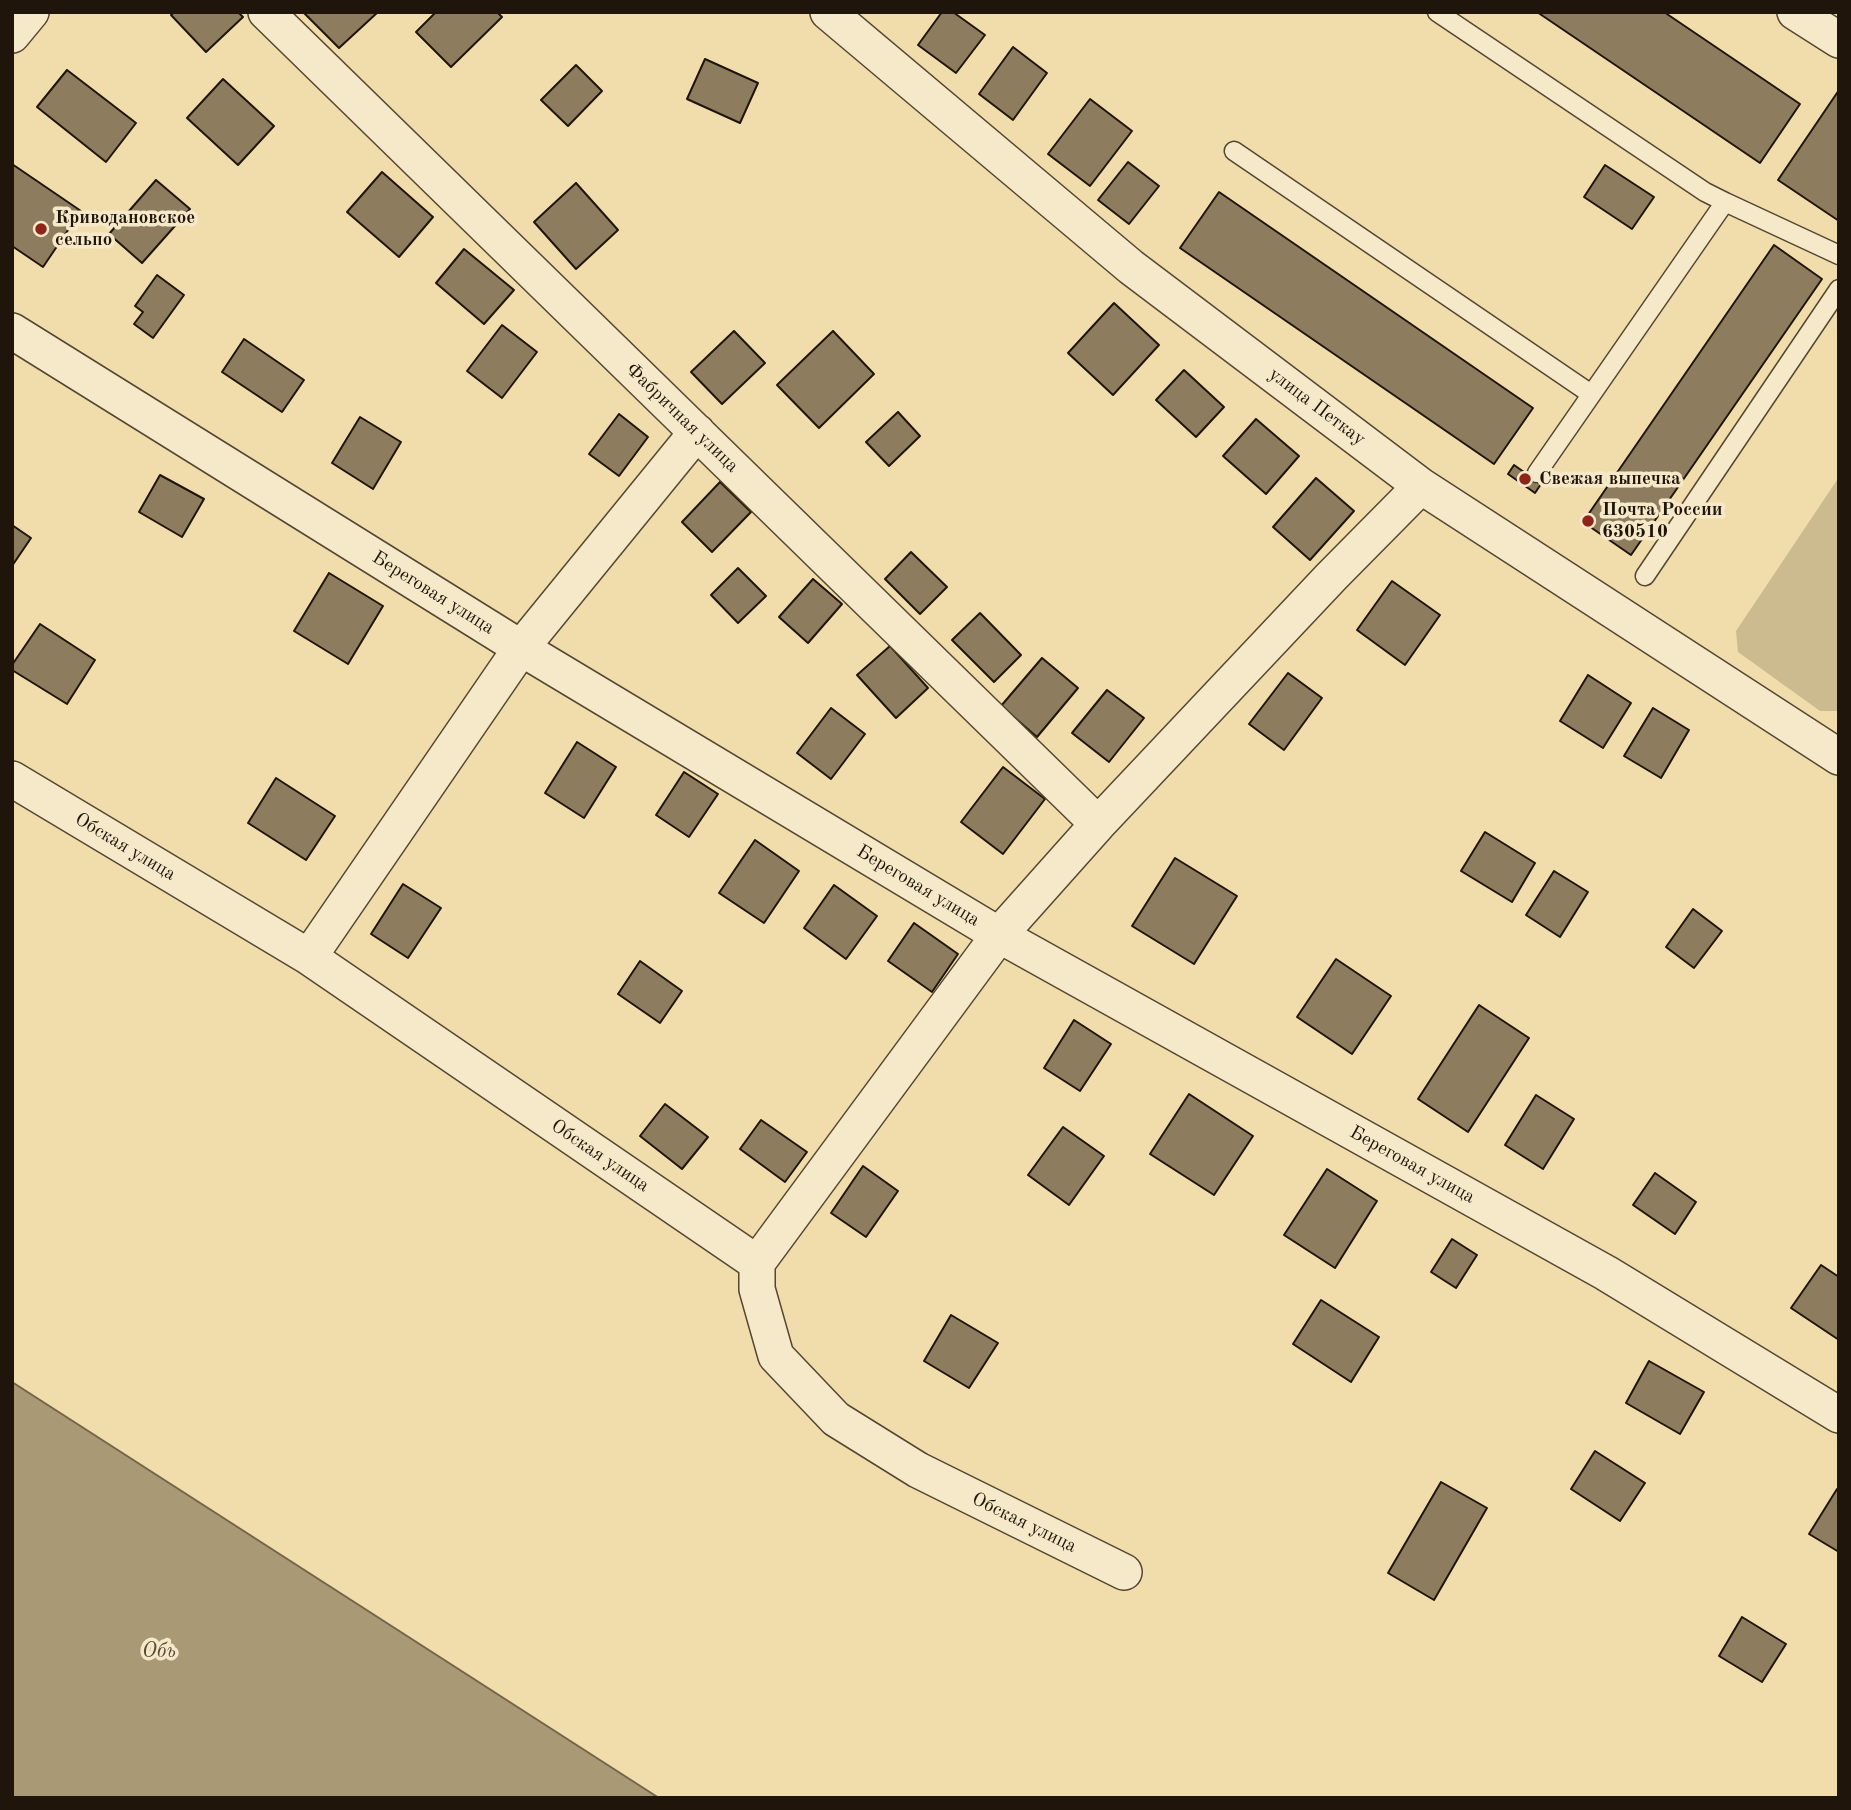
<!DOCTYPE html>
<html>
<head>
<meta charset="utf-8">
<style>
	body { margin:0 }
	#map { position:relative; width:1851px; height:1810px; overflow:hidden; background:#f1ddac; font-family:"Old Standard TT",serif }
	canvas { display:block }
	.frame { position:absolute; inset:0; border:14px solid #20150a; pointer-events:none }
</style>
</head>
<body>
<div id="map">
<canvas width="1851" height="1810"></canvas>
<div class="frame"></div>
</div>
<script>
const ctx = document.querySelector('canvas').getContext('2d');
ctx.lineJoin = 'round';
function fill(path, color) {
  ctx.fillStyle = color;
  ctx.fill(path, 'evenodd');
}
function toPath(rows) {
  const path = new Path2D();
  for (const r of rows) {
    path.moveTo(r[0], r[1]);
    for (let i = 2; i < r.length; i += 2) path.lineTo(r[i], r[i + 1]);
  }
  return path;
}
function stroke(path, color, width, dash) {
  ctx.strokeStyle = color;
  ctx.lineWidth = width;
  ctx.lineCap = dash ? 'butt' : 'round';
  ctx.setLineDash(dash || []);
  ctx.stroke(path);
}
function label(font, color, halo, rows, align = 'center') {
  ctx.font = font + ' "Old Standard TT",serif';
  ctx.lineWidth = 7;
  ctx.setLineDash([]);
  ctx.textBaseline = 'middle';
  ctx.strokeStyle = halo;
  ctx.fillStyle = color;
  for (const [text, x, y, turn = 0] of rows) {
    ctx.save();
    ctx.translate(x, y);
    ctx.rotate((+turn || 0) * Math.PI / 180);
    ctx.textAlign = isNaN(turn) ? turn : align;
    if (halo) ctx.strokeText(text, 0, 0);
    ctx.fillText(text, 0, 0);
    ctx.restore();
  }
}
fill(toPath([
	[1839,477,1839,711,1820,711,1738,652,1736,631]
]), '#cdbb90');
const water = toPath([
	[12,1382,659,1798,12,1798,12,1382]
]);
fill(water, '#aa9975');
stroke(water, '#73644a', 2);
const building = toPath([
	[174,12,238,12,243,17,206,52,171,15,174,12],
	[303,12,378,12,339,48,303,12],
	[436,12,497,12,502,17,451,67,416,32,436,12],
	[942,12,953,12,985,35,956,73,918,45,942,12],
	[1537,12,1664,12,1800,104,1760,163,1537,12],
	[1013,47,1047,73,1013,120,979,94,1013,47],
	[705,59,758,83,740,123,687,99,705,59],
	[576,65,602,91,568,126,541,100,576,65],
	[67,70,136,123,106,162,37,107,67,70],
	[223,79,274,126,238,165,187,118,223,79],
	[1839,90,1839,221,1778,180,1839,90],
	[1090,99,1132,131,1090,186,1048,154,1090,99],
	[1128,162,1159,186,1129,224,1098,200,1128,162],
	[12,164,81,211,43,267,12,246,12,164],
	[1605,165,1654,197,1632,229,1584,197,1605,165],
	[382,172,433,217,399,257,347,212,382,172],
	[156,180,190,209,142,263,109,234,156,180],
	[576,183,618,230,576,269,534,222,576,183],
	[1219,192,1533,408,1494,464,1180,248,1219,192],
	[1774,245,1822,279,1631,555,1583,522,1774,245],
	[464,249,514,290,484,324,436,283,464,249],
	[157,275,184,295,153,338,134,324,143,312,135,306,157,275],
	[1114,303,1159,345,1113,395,1068,353,1114,303],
	[502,325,537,352,502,398,467,371,502,325],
	[734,331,765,363,722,404,691,372,734,331],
	[833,331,874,374,819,428,777,385,833,331],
	[244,339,304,380,282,412,222,372,244,339],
	[1184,370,1224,407,1196,437,1156,400,1184,370],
	[898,412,920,436,889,466,866,442,898,412],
	[619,414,648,437,619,476,589,454,619,414],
	[360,417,401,442,373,489,332,463,360,417],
	[1256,419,1299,456,1266,494,1223,456,1256,419],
	[1514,465,1541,484,1535,493,1508,474,1514,465],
	[160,475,204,499,182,537,139,512,160,475],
	[1316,478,1354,511,1310,560,1273,527,1316,478],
	[720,482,751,512,712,552,682,522,720,482],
	[12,525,31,538,12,566,12,525],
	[911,552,947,587,920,614,885,579,911,552],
	[738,568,766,596,738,623,711,595,738,568],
	[329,573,383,606,348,664,294,631,329,573],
	[813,579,842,604,808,643,779,617,813,579],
	[1392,581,1440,615,1405,665,1357,630,1392,581],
	[980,613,1021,655,994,682,952,640,980,613],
	[40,624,95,660,67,704,12,670,12,665,40,624],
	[890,646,928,688,896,718,857,675,890,646],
	[1042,658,1078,688,1037,737,1001,706,1042,658],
	[1288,673,1322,698,1284,750,1249,724,1288,673],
	[1588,675,1631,703,1603,748,1560,721,1588,675],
	[1107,690,1144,718,1109,762,1072,733,1107,690],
	[831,708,865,734,831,779,797,753,831,708],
	[1653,708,1689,730,1661,778,1624,756,1653,708],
	[577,742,616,767,584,818,545,793,577,742],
	[1003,767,1045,799,1003,854,961,822,1003,767],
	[684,772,718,794,689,837,656,815,684,772],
	[276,778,335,816,306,860,248,823,276,778],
	[1485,832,1535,863,1512,902,1461,871,1485,832],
	[755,840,799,871,764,923,719,893,755,840],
	[1175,858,1237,896,1194,964,1132,926,1175,858],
	[1554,871,1588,892,1560,937,1526,915,1554,871],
	[403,884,441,908,408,958,371,934,403,884],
	[834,885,877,916,846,959,804,928,834,885],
	[1693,909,1722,931,1694,968,1666,947,1693,909],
	[914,923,958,954,932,992,888,961,914,923],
	[1336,959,1391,996,1352,1054,1297,1017,1336,959],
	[640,961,682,991,660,1023,618,994,640,961],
	[1479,1005,1529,1038,1468,1132,1418,1099,1479,1005],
	[1074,1020,1111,1044,1080,1091,1044,1068,1074,1020],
	[1189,1094,1253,1136,1214,1195,1150,1154,1189,1094],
	[1536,1095,1574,1119,1543,1169,1505,1145,1536,1095],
	[665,1104,708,1137,682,1169,640,1136,665,1104],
	[761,1120,807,1152,785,1182,740,1149,761,1120],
	[1063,1127,1104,1156,1069,1205,1028,1175,1063,1127],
	[863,1166,898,1191,866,1237,831,1213,863,1166],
	[1327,1169,1377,1201,1335,1268,1284,1235,1327,1169],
	[1655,1173,1696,1202,1675,1234,1633,1205,1655,1173],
	[1452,1239,1477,1255,1456,1288,1431,1272,1452,1239],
	[1821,1265,1839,1277,1839,1340,1791,1308,1821,1265],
	[1321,1300,1379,1337,1351,1382,1293,1344,1321,1300],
	[951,1315,998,1343,969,1388,924,1361,951,1315],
	[1649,1361,1704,1392,1680,1434,1626,1403,1649,1361],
	[1595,1451,1645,1483,1620,1521,1571,1489,1595,1451],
	[1441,1482,1487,1508,1434,1600,1388,1573,1441,1482],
	[1837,1489,1839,1490,1839,1552,1809,1534,1837,1489],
	[1742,1617,1786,1644,1762,1682,1719,1656,1742,1617]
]);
fill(building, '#8d7d5e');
stroke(building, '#20150a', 2);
const lane = toPath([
	[1437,12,1705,192,1725,202],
	[1234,151,1591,394],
	[1537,473,1725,202,1839,255],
	[1645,576,1839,289]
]);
const street = toPath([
	[266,12,1098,824],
	[828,12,1131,267,1421,486,1839,757],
	[1795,12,1839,40],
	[12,35,31,12],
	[12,331,521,648,999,935,1606,1273,1839,1415],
	[12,779,309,957,757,1263,757,1289,776,1356,836,1419,918,1470,1124,1572],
	[309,957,521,648,697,432],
	[757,1263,999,935,1098,824,1332,576,1421,486]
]);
stroke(lane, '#544732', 21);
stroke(street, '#544732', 38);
stroke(lane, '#f6e9c9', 18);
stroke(street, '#f6e9c9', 35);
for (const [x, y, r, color] of [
	[41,229,7,"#8f2418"],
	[1525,479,7,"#8f2418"],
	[1588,521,7,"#8f2418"]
]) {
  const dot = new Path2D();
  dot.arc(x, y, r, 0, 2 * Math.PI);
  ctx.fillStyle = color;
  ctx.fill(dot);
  stroke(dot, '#f6e9c9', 2.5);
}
label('bold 19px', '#20150a', '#f6e9c9', [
	["Криводановское",55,218],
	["сельпо",55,240],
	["Свежая выпечка",1539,479],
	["Почта России",1602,510],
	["630510",1602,532]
], 'left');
label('19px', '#20150a', '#f6e9c9', [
	["улица Петкау",1317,407,37],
	["Фабричная улица",682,418,44],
	["Береговая улица",433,593,32],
	["Обская улица",125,847,31],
	["Береговая улица",918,886,31],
	["Обская улица",600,1156,34],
	["Береговая улица",1412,1165,29],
	["Обская улица",1024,1523,26]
]);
label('italic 21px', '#574a35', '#f6e9c9', [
	["Обь",159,1651]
]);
</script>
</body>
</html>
